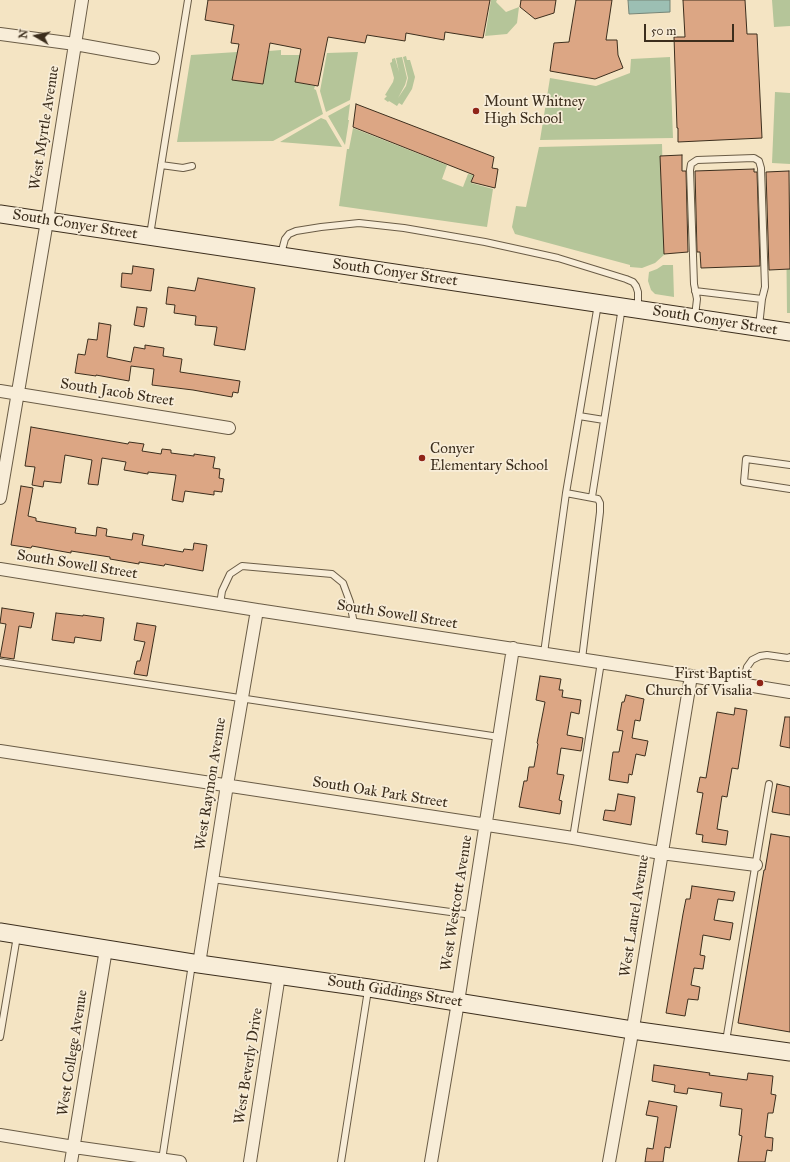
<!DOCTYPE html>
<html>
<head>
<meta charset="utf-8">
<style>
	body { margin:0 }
	#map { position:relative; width:790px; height:1162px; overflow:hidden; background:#f4e4c3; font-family:"IM FELL Great Primer",serif }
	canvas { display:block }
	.north { position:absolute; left:16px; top:16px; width:40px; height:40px; -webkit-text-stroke:3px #f8edd8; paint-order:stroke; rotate:279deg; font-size:11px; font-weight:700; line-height:16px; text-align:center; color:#3c2e1d }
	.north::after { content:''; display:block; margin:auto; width:14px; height:18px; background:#3c2e1d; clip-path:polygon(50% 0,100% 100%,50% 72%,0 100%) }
	.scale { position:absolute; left:644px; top:24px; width:90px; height:18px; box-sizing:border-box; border:2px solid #3c2e1d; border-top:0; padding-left:5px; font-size:12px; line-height:14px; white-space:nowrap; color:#3c2e1d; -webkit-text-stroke:3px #f8edd8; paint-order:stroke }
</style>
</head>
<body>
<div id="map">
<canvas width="790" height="1162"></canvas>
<div class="north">N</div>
<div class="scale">50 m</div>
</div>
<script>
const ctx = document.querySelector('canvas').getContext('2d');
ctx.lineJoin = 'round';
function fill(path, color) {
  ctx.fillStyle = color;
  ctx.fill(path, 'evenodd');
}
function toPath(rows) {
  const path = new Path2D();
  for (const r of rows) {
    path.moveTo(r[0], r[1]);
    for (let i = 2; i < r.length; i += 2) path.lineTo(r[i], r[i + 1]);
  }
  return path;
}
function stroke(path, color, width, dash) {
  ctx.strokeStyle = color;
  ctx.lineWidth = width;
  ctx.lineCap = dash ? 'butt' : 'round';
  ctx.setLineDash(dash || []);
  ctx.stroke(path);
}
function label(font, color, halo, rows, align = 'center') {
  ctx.font = font + ' "IM FELL Great Primer",serif';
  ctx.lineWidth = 3.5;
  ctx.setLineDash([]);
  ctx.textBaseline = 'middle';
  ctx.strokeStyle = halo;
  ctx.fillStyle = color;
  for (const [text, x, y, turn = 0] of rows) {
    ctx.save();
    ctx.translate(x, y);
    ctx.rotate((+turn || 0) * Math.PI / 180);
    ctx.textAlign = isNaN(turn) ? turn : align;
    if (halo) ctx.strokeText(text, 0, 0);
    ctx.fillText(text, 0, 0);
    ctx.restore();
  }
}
fill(toPath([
	[491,0,497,0,496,2,506,12,519,7,517,23,507,34,485,36],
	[772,0,790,0,790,26,774,27],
	[281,50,281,55,300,55,296,82,315,86,314,89,316,90,323,114,273,141,177,142,191,55,237,52,232,80,245,82,250,57,250,82,263,84,269,51],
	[358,52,350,100,326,112,320,91,327,53],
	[406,56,407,60,410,60,415,77,412,89,402,105,399,103,397,106,389,101,388,102,384,99,387,96,385,95,393,82,394,78,390,63,392,62,392,59,395,58,399,72,396,58,402,57,407,78,405,85,398,98,406,86,408,78,403,57],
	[670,57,673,138,540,140,550,78,596,86,630,73,631,59],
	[775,92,790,93,790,164,772,163],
	[350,104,348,120,349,120,345,145,328,116],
	[321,118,326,120,342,147,280,142],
	[353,128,447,165,442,179,463,187,468,174,473,175,471,183,493,189,487,227,339,206,347,149,349,149],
	[662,144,665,254,655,263,642,268,630,267,630,265,515,234,512,227,516,206,526,207,539,147],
	[786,218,790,218,790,313,787,313],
	[663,265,673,265,674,297,655,294,651,290,648,281,649,272,657,269]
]), '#b5c599');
const water = toPath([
	[628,0,670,0,670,12,629,14,628,0]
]);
fill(water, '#9cbfb3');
stroke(water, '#768577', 1);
const building = toPath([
	[208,0,490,0,483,38,445,32,444,40,406,33,405,41,367,35,365,43,328,37,318,86,295,82,301,49,270,43,263,84,232,80,239,44,231,43,234,25,205,20,208,0],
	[521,0,556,0,554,13,535,19,520,7,521,0],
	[576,0,612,0,606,40,617,40,618,55,623,68,595,79,550,71,554,43,569,42,576,0],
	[683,0,745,0,747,34,757,34,762,138,678,142,678,128,677,128,674,37,685,37,683,0],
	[356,104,494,157,492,168,498,169,495,188,471,182,474,175,353,127,356,104],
	[682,155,682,171,686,171,688,252,664,254,660,156,682,155],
	[754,169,754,172,757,172,760,266,701,268,700,252,697,252,695,171,754,169],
	[789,171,790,269,769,270,766,172,789,171],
	[133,266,154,269,151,291,121,287,122,273,132,274,133,266],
	[198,278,255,288,245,350,214,345,217,327,195,325,196,316,174,313,175,305,166,304,168,287,195,291,198,278],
	[137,307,147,308,144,327,134,325,137,307],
	[99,323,111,325,107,357,131,362,134,347,145,349,145,345,164,348,163,356,182,359,180,372,240,381,238,393,233,392,232,397,193,390,152,385,154,369,131,366,129,381,96,375,96,376,75,373,78,354,85,355,88,339,97,340,99,323],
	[31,427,128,444,129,442,144,444,142,451,161,454,162,449,171,450,171,453,194,456,194,454,215,457,213,468,220,469,219,478,224,479,222,492,214,491,214,495,185,491,183,502,172,500,176,475,148,472,148,474,124,470,126,462,102,458,98,485,88,484,92,460,65,455,61,483,44,481,43,487,32,485,35,467,25,466,31,427],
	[21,486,33,488,28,516,36,518,36,521,76,528,75,533,96,536,97,527,107,529,106,536,132,540,133,533,144,535,142,545,183,552,184,549,193,550,194,543,207,545,203,571,165,564,164,566,139,562,139,564,110,559,110,557,71,551,71,553,32,546,31,548,11,545,21,486],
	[2,608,34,613,31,628,19,626,14,659,0,657,6,624,0,623,2,608],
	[56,613,83,616,83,615,104,618,101,641,75,637,74,643,52,640,56,613],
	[137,623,156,626,147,676,134,674,137,661,140,661,145,642,134,640,137,623],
	[540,676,561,679,559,690,563,690,562,697,581,700,579,714,571,712,567,735,583,738,581,751,561,748,557,774,564,775,559,800,562,801,560,814,519,807,524,781,527,781,529,767,534,767,538,744,537,743,545,702,536,700,540,676],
	[626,695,644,699,640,721,635,720,632,738,648,741,645,756,636,754,632,775,629,774,628,783,609,780,613,752,619,752,623,731,617,730,622,702,624,702,626,695],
	[735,708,747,710,738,769,732,768,727,797,722,796,717,829,728,831,726,845,702,842,703,835,696,834,703,793,697,792,700,777,706,778,717,712,734,715,735,708],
	[785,717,790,717,790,748,780,746,785,717],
	[777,784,790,787,790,815,772,812,777,784],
	[618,794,635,797,631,825,603,820,605,810,615,811,618,794],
	[771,834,790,837,790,1032,738,1023,764,870,765,870,771,834],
	[692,886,735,892,733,901,718,899,714,920,733,923,730,940,703,935,700,955,705,956,703,969,694,968,691,985,700,987,698,1000,688,999,685,1016,666,1013,683,914,686,899,690,899,692,886],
	[654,1065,710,1073,709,1075,747,1080,748,1073,773,1076,771,1094,776,1095,773,1113,768,1113,765,1137,773,1138,772,1151,767,1150,765,1162,738,1162,742,1136,739,1135,742,1109,720,1106,722,1093,688,1088,687,1094,674,1092,675,1085,652,1081,654,1065],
	[649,1101,677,1106,670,1148,665,1147,663,1162,645,1162,647,1148,653,1149,658,1117,646,1115,649,1101]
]);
fill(building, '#dca684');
stroke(building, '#3c2e1d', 1);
const lane = toPath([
	[161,165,183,168,192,166],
	[150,235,165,141,188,0],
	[281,254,285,239,289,234,296,231,321,227,359,223,404,228,485,242,558,258,626,279,633,282,636,286,638,292,638,307],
	[695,291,762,299],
	[695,316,697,299,694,284,690,170,691,164,697,160,754,158,759,161,761,168,765,287,762,299,759,326],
	[579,416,604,420],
	[790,465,746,459,744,482,790,489],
	[566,493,598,499,600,503,600,512,582,659],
	[592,497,622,307],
	[220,604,222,591,230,574,242,566,332,574,343,583,350,602,354,624],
	[544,653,566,493,598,304],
	[0,662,499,737],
	[743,684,747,667,752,660,760,656,767,655,788,658,790,657],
	[573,838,601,662],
	[212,879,472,915],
	[0,1037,17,936],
	[726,1041,769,784],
	[162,1160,192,964],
	[341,1162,368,990]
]);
const street = toPath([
	[0,34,75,44,153,58],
	[0,391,229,428],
	[0,498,47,221,82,0],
	[0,569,257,610,691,676,790,692],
	[0,751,573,838,661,853,756,865],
	[199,964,227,785,257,610],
	[0,1135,74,1147,180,1162],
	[71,1162,106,949],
	[250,1162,279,975],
	[431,1162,458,1002,513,648],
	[609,1162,635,1016,691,676]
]);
const secondary = toPath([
	[0,214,790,332],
	[0,932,199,964,369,988,632,1030,790,1052]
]);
stroke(lane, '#6a5c46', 8);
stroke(street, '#6a5c46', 14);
stroke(secondary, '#3c2e1d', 19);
stroke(lane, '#f8edd8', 6);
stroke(street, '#f8edd8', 12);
stroke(secondary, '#f8edd8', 17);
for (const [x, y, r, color] of [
	[476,111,4,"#8f2418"],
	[422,458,4,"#8f2418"],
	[760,683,4,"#8f2418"]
]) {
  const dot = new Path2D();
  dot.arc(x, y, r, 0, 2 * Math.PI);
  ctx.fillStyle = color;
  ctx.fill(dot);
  stroke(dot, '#f8edd8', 1.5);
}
label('15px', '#3c2e1d', '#f8edd8', [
	["Mount Whitney",484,102],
	["High School",484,119],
	["Conyer",430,449],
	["Elementary School",430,466],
	["First Baptist",752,674,"right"],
	["Church of Visalia",752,691,"right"]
], 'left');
label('15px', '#3c2e1d', '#f8edd8', [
	["West Myrtle Avenue",45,128,-81],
	["South Conyer Street",75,225,9],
	["South Conyer Street",395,273,8],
	["South Conyer Street",715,321,9],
	["South Jacob Street",117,393,9],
	["South Sowell Street",77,565,9],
	["South Sowell Street",397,615,9],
	["West Raymon Avenue",211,784,-81],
	["South Oak Park Street",380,793,9],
	["West Westcott Avenue",457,903,-81],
	["West Laurel Avenue",635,916,-81],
	["South Giddings Street",395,992,9],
	["West College Avenue",73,1053,-81],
	["West Beverly Drive",249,1066,-81]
]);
</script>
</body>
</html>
